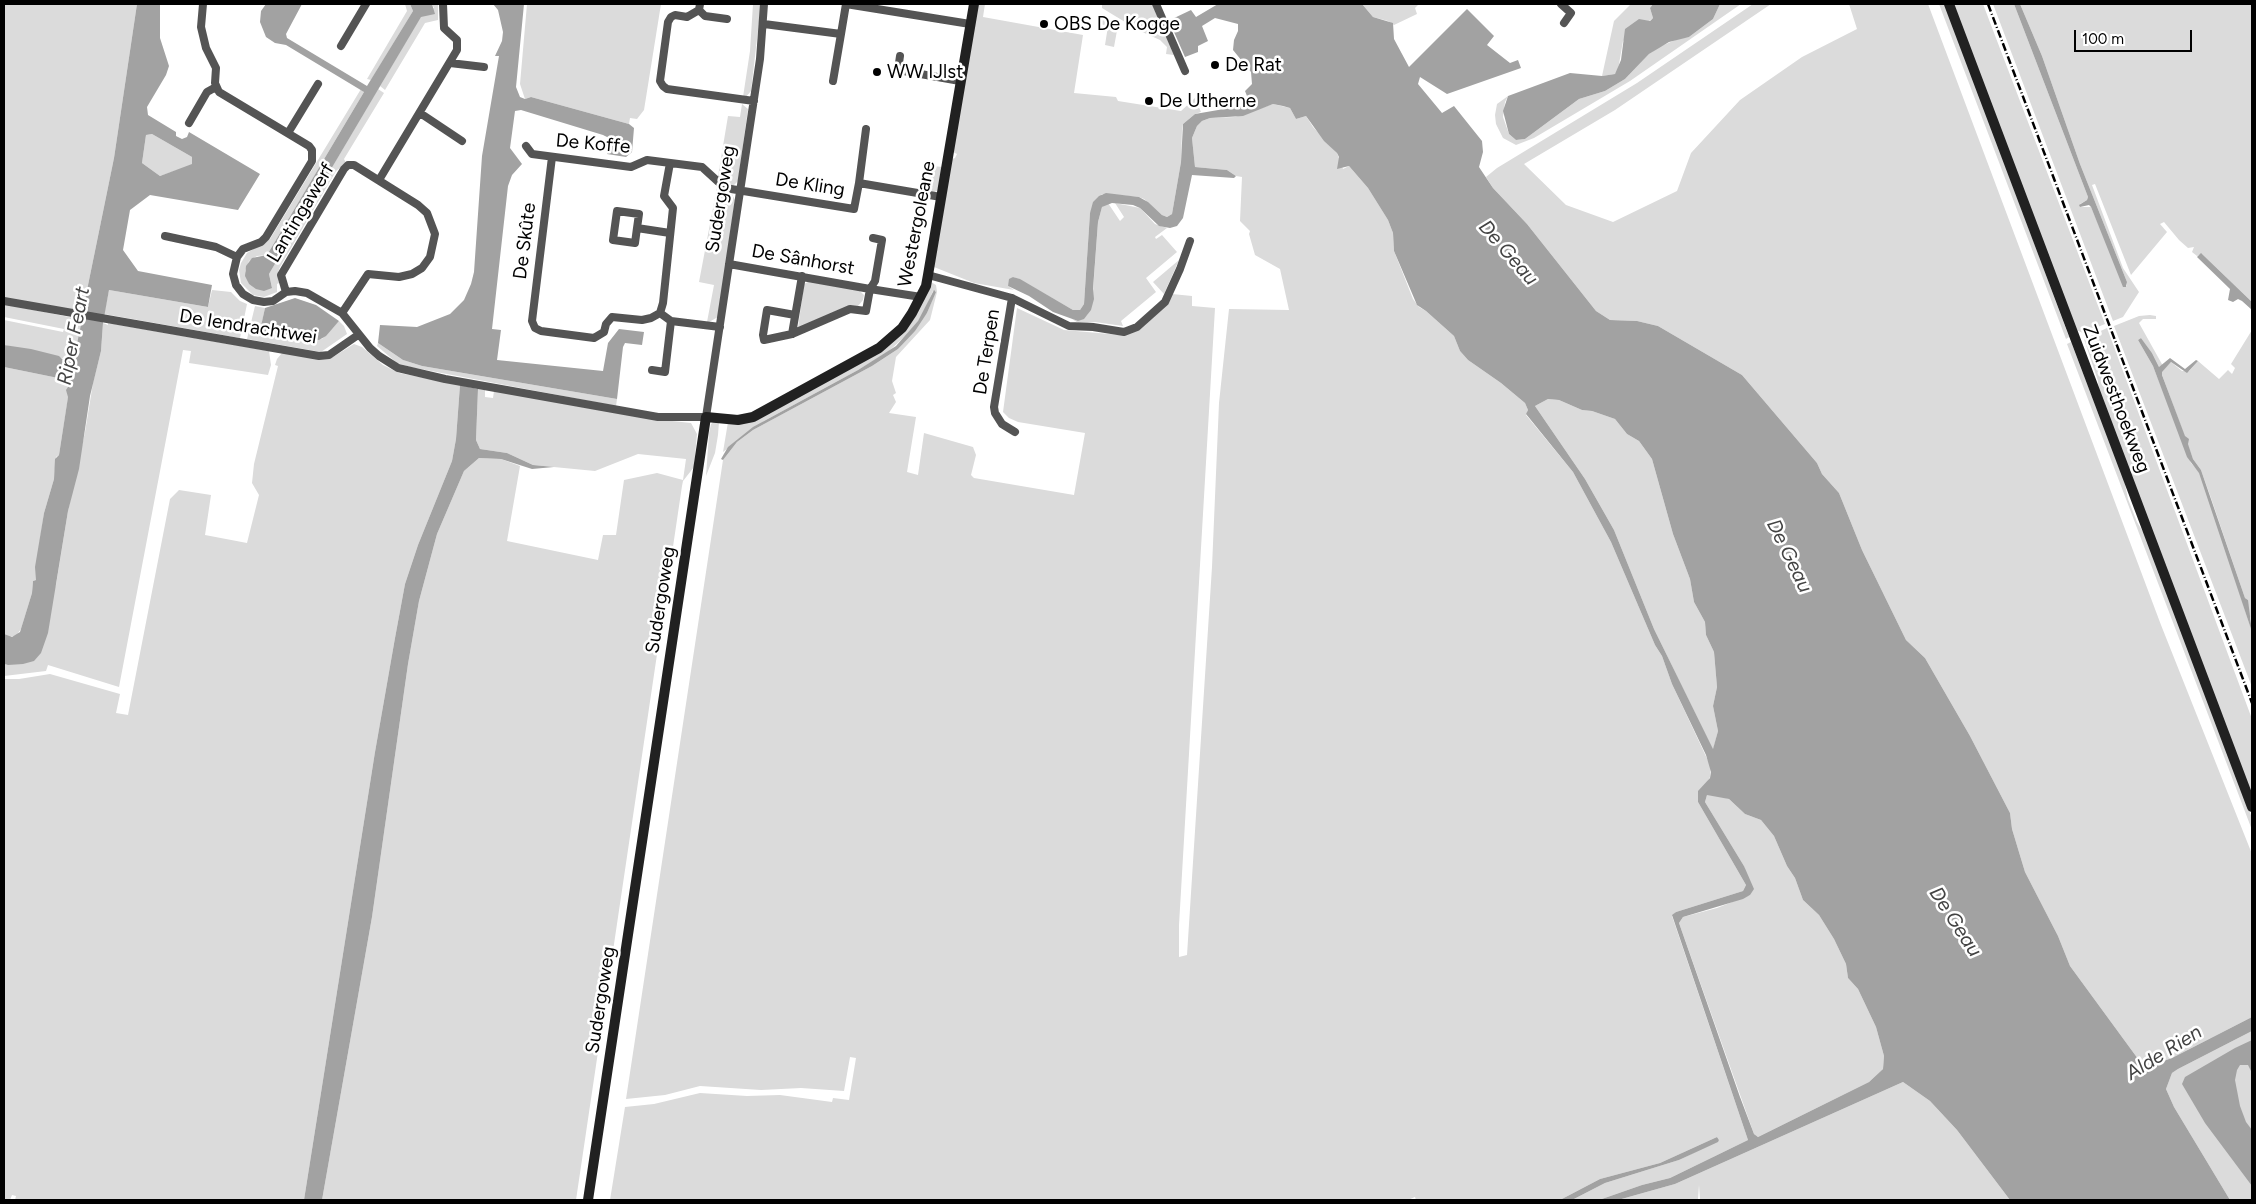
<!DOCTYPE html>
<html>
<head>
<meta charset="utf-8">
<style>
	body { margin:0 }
	#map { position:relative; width:2256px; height:1204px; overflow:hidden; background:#fff; font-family:Figtree,sans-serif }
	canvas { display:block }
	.frame { position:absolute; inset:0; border:5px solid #000; pointer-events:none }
	.scale { position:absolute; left:2074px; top:30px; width:118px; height:22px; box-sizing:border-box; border:2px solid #000; border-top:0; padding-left:6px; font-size:15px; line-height:18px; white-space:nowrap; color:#000; -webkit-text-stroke:4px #fff; paint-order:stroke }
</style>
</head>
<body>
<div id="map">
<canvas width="2256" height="1204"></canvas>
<div class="frame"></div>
<div class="scale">100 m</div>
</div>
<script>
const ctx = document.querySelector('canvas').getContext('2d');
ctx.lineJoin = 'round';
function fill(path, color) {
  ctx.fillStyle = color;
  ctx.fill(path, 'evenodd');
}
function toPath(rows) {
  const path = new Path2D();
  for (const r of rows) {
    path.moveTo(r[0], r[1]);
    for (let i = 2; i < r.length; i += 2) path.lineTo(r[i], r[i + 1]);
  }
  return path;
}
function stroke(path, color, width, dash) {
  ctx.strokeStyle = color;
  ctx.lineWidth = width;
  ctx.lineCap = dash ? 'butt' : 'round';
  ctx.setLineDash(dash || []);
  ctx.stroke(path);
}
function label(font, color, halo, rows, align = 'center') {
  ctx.font = font + ' Figtree,sans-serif';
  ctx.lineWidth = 5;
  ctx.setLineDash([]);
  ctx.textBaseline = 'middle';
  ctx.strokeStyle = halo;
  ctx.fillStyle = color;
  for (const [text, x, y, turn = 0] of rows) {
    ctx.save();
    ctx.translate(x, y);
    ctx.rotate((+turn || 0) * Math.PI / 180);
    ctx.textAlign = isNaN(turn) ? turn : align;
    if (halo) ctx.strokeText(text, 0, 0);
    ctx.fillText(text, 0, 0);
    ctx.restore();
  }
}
fill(toPath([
	[4,4,137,4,114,158,86,295,86,311,80,308,80,311,4,298],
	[405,4,410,4,413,11,371,80,367,79,407,11],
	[432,4,438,5,438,20,425,23,385,90,380,86,421,16,434,8],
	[527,4,661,4,644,110,637,119,630,118,629,124,531,97,525,99,520,84],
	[753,4,761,4,751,91,746,97,743,97,750,51],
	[977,4,985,4,983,17,1083,35,1074,93,1116,97,1118,101,1181,111,1195,98,1201,112,1195,114,1183,124,1182,129,1181,162,1172,214,1167,217,1162,215,1144,199,1139,197,1106,194,1102,194,1090,213,1084,304,1080,310,1073,310,1019,279,1013,277,1008,286,1014,290,974,283,934,267,952,159,955,158,957,154,953,152],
	[1102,4,1152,4,1174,55,1166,54,1167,47,1160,40,1138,30,1102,8],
	[1362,4,1419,4,1415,8,1417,14,1394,25,1388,21,1373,17],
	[1631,4,1653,4,1650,8,1653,18,1623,41,1618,70,1615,74,1602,76,1614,21],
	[1720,4,1741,4,1630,81,1534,138,1516,145,1503,138,1496,124,1495,115,1497,104,1508,96,1505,102,1503,117,1509,134,1516,140,1525,139,1579,99,1605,91,1625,79,1649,54,1659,47,1680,38,1689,37,1713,19],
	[1753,4,1771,4,1615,110,1524,164,1566,205,1613,222,1677,191,1691,153,1740,100,1802,57,1857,29,1849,4,1928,4,2161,625,2252,854,2252,1017,2172,1058,2149,1066,2141,1063,2070,966,2058,936,2025,872,2012,829,2010,813,1970,736,1925,658,1906,640,1862,550,1839,493,1822,474,1817,463,1742,375,1658,326,1637,321,1610,320,1596,311,1527,224,1493,188,1486,177,1497,168,1637,83],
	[1939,4,1945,4,2069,337,2066,339],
	[1953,4,1983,4,2105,324,2083,333,2076,330],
	[1993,4,2014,4,2088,197,2087,200,2080,204,2080,207,2091,207,2125,287,2127,286,2127,282,2080,164,2042,56,2020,4,2252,4,2252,302,2202,254,2197,256,2192,252,2194,247,2188,248,2179,240,2164,222,2160,224,2167,232,2131,275,2095,184,2092,185,2123,268,2139,292,2123,317,2113,321],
	[1101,14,1118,25,1114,47,1105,45,1108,26,1100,24],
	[361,89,364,92,267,255,257,256,249,261,245,271,249,284,272,288,269,274,378,89,384,93,344,159,346,163,336,171,280,267,278,272,279,283,277,284,277,292,264,297,253,295,241,283,239,270,241,263,247,253,270,239],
	[742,104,748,109,738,181,733,186,727,185,718,176,728,116,740,117],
	[1273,104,1290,108,1296,119,1306,116,1313,127,1337,153,1343,169,1349,166,1368,188,1388,220,1393,233,1394,251,1413,299,1419,307,1426,311,1454,336,1460,351,1468,360,1501,383,1525,403,1528,410,1526,415,1573,472,1611,542,1655,645,1662,656,1672,684,1711,767,1710,777,1698,802,1746,885,1743,891,1676,912,1672,916,1748,1140,1670,1178,1642,1185,1599,1200,1572,1200,1605,1183,1679,1160,1719,1140,1717,1137,1660,1163,1600,1179,1560,1200,1416,1200,1415,1197,1408,1200,610,1200,625,1107,654,1104,700,1093,747,1096,780,1095,832,1102,833,1098,849,1100,856,1058,850,1057,844,1091,801,1088,761,1090,700,1086,665,1095,626,1099,723,460,737,442,753,430,872,366,898,349,927,313,936,291,933,291,923,314,913,329,889,351,858,370,764,421,723,452,728,422,738,423,884,350,931,282,936,285,937,292,930,320,896,357,892,381,896,393,893,395,896,402,889,413,916,417,907,472,918,475,924,433,973,447,976,455,971,475,974,478,1074,495,1085,433,1018,422,1009,418,1003,412,1017,308,1064,330,1121,335,1128,334,1172,294,1192,296,1192,306,1215,308,1179,925,1179,957,1187,955,1212,567,1219,403,1229,309,1289,310,1280,269,1255,255,1249,234,1250,231,1240,221,1242,177,1236,176,1227,170,1195,167,1192,138,1197,126,1202,121,1210,118,1235,117],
	[152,134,192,157,192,165,160,176,142,163,146,135],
	[932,166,943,167,937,191,934,192,925,191,929,168],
	[717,187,723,192,732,194,735,200,718,317,709,322,707,322,714,285,699,282],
	[1108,203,1120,221,1124,217,1115,203,1140,208,1155,224,1167,228,1155,237,1156,239,1162,235,1177,252,1146,278,1156,292,1121,321,1123,326,1095,322,1080,324,1072,319,1078,321,1087,315,1092,305,1098,222,1102,207],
	[1179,260,1164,294,1153,282],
	[810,281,859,290,864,295,863,300,858,306,841,309,798,328,804,284],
	[109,290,208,307,212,290,231,292,240,301,247,304,240,338,104,314],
	[4,304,84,320,73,361,4,345,4,320,63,332,64,329,4,317],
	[255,306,265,308,261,327,263,332,270,334,314,340,322,339,339,321,344,326,347,334,321,352,247,339],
	[2150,315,2156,316,2156,319,2143,319,2139,323,2163,366,2159,367,2152,353,2143,341,2141,338,2138,340,2153,366,2191,463,2199,472,2210,501,2252,632,2252,687,2114,326,2139,316],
	[103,323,108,325,108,323,269,351,271,365,268,375,189,363,191,351,183,350,119,687,48,665,46,671,4,676,4,664,8,665,56,585,68,511,85,432,93,383,101,351],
	[2107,328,2252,719,2252,796,2099,393,2098,381,2084,339],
	[2252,330,2252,622,2247,608,2248,600,2245,598,2211,498,2201,470,2193,459,2161,372,2171,362,2182,371,2189,371,2198,361,2219,379,2228,370,2232,374,2235,368,2231,364],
	[2071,342,2124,480,2128,499,2137,522,2145,535,2252,818,2252,830,2067,344],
	[378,343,403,360,422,366,617,399,616,406,410,367,397,363,377,346],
	[354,344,362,347,383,365,399,373,460,385,456,439,452,461,418,545,405,584,395,638,375,752,304,1200,15,1200,16,1196,12,1195,10,1200,4,1200,4,679,19,679,50,674,120,694,116,713,128,715,170,499,179,490,211,495,205,535,247,543,259,495,252,483,254,464,278,366,275,365,277,359,282,353,325,359,333,357],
	[4,367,68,380,70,385,59,455,56,457,54,479,44,513,36,567,36,580,33,581,32,593,21,629,16,636,9,637,4,634],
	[478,389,485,390,485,397,493,398,494,391,644,418,691,423,697,434,694,467,683,481,682,486,576,1200,322,1200,372,917,408,664,419,601,437,534,464,471,479,458,501,459,520,466,507,541,598,560,603,535,616,535,624,480,657,473,683,480,686,459,638,454,595,471,533,465,507,453,480,449,476,440],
	[1548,399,1559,400,1582,410,1592,411,1615,419,1627,434,1639,441,1652,459,1673,534,1690,579,1694,602,1705,622,1706,635,1714,652,1717,687,1713,706,1718,731,1713,750,1654,629,1614,530,1585,479,1535,406],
	[714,421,719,422,718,435,715,453,706,476,709,433,711,424],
	[1707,795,1717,795,1729,799,1745,814,1761,820,1774,836,1787,866,1795,878,1803,900,1819,915,1834,939,1846,964,1848,978,1858,989,1876,1027,1884,1056,1883,1069,1869,1082,1758,1137,1754,1134,1679,923,1683,917,1717,908,1750,895,1744,866,1705,802],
	[2252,1031,2252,1200,2230,1200,2174,1107,2166,1089,2172,1073,2178,1069],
	[1903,1082,1930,1101,1957,1130,2010,1200,1700,1200,1699,1185,1698,1200,1618,1200,1675,1184]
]), '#dbdbdb');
fill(toPath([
	[137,4,160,4,160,38,169,66,166,75,147,107,148,115,176,132,176,136,182,139,187,137,189,132,260,174,238,210,150,195,130,210,123,250,138,271,212,285,208,307,109,290,103,323,101,351,90,396,79,469,68,511,48,633,41,653,34,661,23,664,8,665,4,664,4,634,12,637,20,632,32,593,33,581,36,580,35,567,44,513,54,479,55,459,59,455,68,397,66,390,70,384,68,380,4,367,4,345,31,349,59,356,62,359,73,361,74,358,81,325,84,322,86,295,114,158],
	[152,134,192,157,192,164,160,176,142,163,146,135],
	[266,4,302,4,286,34,287,38,367,86,413,11,410,4,432,4,435,14,421,17,269,274,272,288,264,291,256,289,249,284,245,276,246,266,252,258,267,255,364,92,286,45,275,43,266,37,260,22,261,11],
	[493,4,524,4,516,87,520,97,525,99,531,97,629,124,634,128,632,152,626,157,607,154,608,149,612,144,609,138,603,135,521,110,515,111,510,148,522,164,512,175,508,186,492,329,501,330,497,360,603,371,608,343,619,329,644,332,642,345,625,343,623,347,617,399,422,366,403,360,378,343,380,325,417,327,450,314,464,300,471,284,474,272,482,156,499,56,495,56,502,41,503,32,498,10],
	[1218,4,1362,4,1373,17,1393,23,1394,39,1409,67,1467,9,1494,36,1487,45,1510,63,1518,60,1521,68,1447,94,1420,77,1418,84,1442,113,1454,106,1482,141,1483,152,1479,167,1493,188,1527,224,1596,311,1610,320,1637,321,1658,326,1742,375,1817,463,1822,474,1839,493,1862,550,1906,640,1925,658,1970,736,2010,813,2012,829,2025,872,2058,936,2070,966,2141,1063,2149,1066,2172,1058,2252,1017,2252,1031,2178,1069,2172,1073,2166,1089,2174,1107,2230,1200,2010,1200,1957,1130,1930,1101,1903,1082,1675,1184,1618,1200,1599,1200,1642,1185,1670,1178,1748,1140,1672,915,1676,912,1743,891,1746,885,1698,802,1698,791,1710,778,1711,772,1706,755,1672,684,1662,656,1655,645,1611,542,1573,472,1526,414,1528,410,1525,403,1501,383,1468,360,1460,351,1454,336,1426,311,1417,305,1394,251,1393,233,1388,220,1368,188,1349,166,1337,169,1339,157,1337,153,1324,141,1306,116,1296,119,1290,108,1283,106,1273,104,1243,116,1210,118,1202,121,1197,126,1192,138,1195,167,1227,170,1236,176,1234,178,1192,175,1183,218,1177,226,1170,228,1159,226,1140,208,1133,205,1112,203,1102,207,1098,222,1093,289,1094,299,1091,310,1084,319,1078,321,1053,312,1029,296,1008,286,1009,279,1013,277,1020,279,1073,310,1080,310,1084,304,1090,213,1093,202,1099,196,1106,193,1139,197,1148,202,1162,215,1167,217,1172,214,1181,162,1183,124,1195,114,1247,105,1249,101,1245,91,1252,84,1251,72,1233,50,1234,40,1238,31,1238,24,1215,18,1202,26,1208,41,1198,46,1198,52,1185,57,1170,23,1170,20,1191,10,1196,17],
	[1548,399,1559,400,1582,410,1592,411,1615,419,1627,434,1639,441,1652,459,1673,534,1690,579,1694,602,1705,622,1706,635,1714,652,1717,687,1713,706,1718,731,1713,749,1654,629,1614,530,1585,479,1535,406],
	[1707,795,1729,799,1745,814,1761,820,1774,836,1787,866,1795,878,1803,900,1819,915,1834,939,1846,964,1848,978,1858,989,1876,1027,1884,1056,1883,1069,1869,1082,1758,1137,1754,1134,1740,1097,1679,923,1683,917,1743,899,1750,895,1754,889,1744,866,1705,802],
	[1653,4,1720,4,1713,19,1689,37,1669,42,1649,54,1625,79,1605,91,1579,99,1525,139,1516,140,1509,134,1503,111,1508,96,1570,73,1602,76,1615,74,1621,60,1625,29,1639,19,1650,21,1653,18,1650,8],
	[2014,4,2020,4,2042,56,2080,164,2127,282,2126,287,2123,287,2091,207,2089,205,2080,207,2079,205,2087,200,2088,197],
	[2201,253,2252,302,2252,310,2242,301,2238,299,2233,302,2228,300,2230,289,2197,257],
	[934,290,936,292,927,313,915,331,898,349,872,366,753,430,737,442,723,460,721,459,728,447,753,427,858,370,896,346,918,321],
	[295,298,316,305,339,321,326,336,319,340,263,332,261,326,265,308],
	[2141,338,2152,353,2159,367,2170,358,2185,369,2196,360,2198,361,2187,373,2171,362,2162,372,2162,375,2185,436,2189,439,2188,444,2193,459,2201,470,2245,598,2248,600,2252,632,2199,473,2187,457,2153,366,2138,340],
	[460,385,478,389,476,440,480,449,507,453,533,465,554,467,532,469,501,459,479,458,464,471,437,534,419,601,408,664,372,917,322,1200,304,1200,375,752,395,638,405,584,418,545,452,461,456,439],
	[2252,1040,2252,1073,2248,1065,2240,1065,2237,1070,2235,1080,2240,1106,2246,1122,2252,1130,2252,1186,2205,1123,2182,1084,2185,1077,2235,1048],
	[1717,1137,1719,1140,1718,1142,1679,1160,1605,1183,1572,1200,1560,1200,1600,1179,1660,1163]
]), '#a2a2a2');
stroke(toPath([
	[203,4,201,27,206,48,216,68,215,83,219,92,309,146,312,150,312,161,266,237,261,242,243,249,237,257,233,274,236,285,243,294,253,300,264,302,273,301,286,292,295,291,307,293,342,313],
	[700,4,699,10,687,17,675,15,671,17,668,22,660,81,663,86,667,89,754,101],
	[1156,4,1185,71],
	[1561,4,1571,13,1564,23],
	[699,10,705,16,727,19],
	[764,24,841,34,846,4,970,24],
	[341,46,366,4],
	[900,56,898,70,960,81],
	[450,63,484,67],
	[833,81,841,34],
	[420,113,462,141],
	[189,123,207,92,216,87],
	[288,133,318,84],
	[526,146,532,154,631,167,647,160,702,167,725,188,854,209,859,183,941,197],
	[552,157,532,321,535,328,541,331,594,338,604,332,606,324,612,317,642,320,651,318,660,313,671,321,720,327],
	[379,180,457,50,457,40,444,28,443,4],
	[859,183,866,129],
	[637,228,635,243,613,240,617,211,639,214,637,228,670,233],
	[165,236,216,247,237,257],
	[729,264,870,289,875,281,882,240,873,238],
	[928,275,1012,298,1069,326,1093,327,1124,332,1137,327,1165,302,1180,269,1190,241],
	[286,292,281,275,344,169,348,165,354,165,418,205,427,213,435,234,430,257,422,268,412,274,399,277,368,274,342,313,370,348,379,356,398,368,445,379,658,417,706,417,760,59,764,4],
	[1012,298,994,407,995,413,1002,424,1015,432],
	[4,301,319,356,329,355,358,335],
	[660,313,663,303,673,208,664,196,670,163],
	[795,315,767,310,763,335,764,340,792,334,850,309,866,311,870,289,921,297],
	[792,334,802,276],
	[652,370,665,372,671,321]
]), '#545454', 8);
stroke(toPath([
	[1949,4,2252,807],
	[588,1200,706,417,738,420,753,417,879,348,902,328,912,313,926,286,928,275,974,4]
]), '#212121', 10);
stroke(toPath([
	[1988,4,2252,703]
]), '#000', 2.5, [8, 2.5, 1, 2.5]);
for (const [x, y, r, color] of [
	[1044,24,5,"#000"],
	[1215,65,5,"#000"],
	[877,72,5,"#000"],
	[1149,101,5,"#000"]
]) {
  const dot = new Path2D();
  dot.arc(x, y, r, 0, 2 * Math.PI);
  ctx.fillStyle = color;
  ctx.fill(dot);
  stroke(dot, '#fff', 2);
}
label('19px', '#000', '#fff', [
	["OBS De Kogge",1054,24],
	["De Rat",1225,65],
	["WW IJlst",887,72],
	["De Utherne",1159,101]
], 'left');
label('19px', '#000', '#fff', [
	["De Koffe",593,144,5],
	["De Kling",810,185,9],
	["Sudergoweg",721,199,-81],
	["Lantingawerf",301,213,-59],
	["Westergoleane",917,224,-79],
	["De Skûte",525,241,-83],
	["De Sânhorst",803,260,10],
	["De Iendrachtwei",248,327,9],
	["De Terpen",987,352,-81],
	["Zuidwesthoekweg",2116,399,69],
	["Sudergoweg",661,600,-81],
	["Sudergoweg",601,1000,-81]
]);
label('italic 20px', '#434343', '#fff', [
	["De Geau",1508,253,49],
	["Riper Feart",74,336,-79],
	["De Geau",1789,556,64],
	["De Geau",1955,922,57],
	["Alde Rien",2164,1053,-32]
]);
</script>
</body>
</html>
